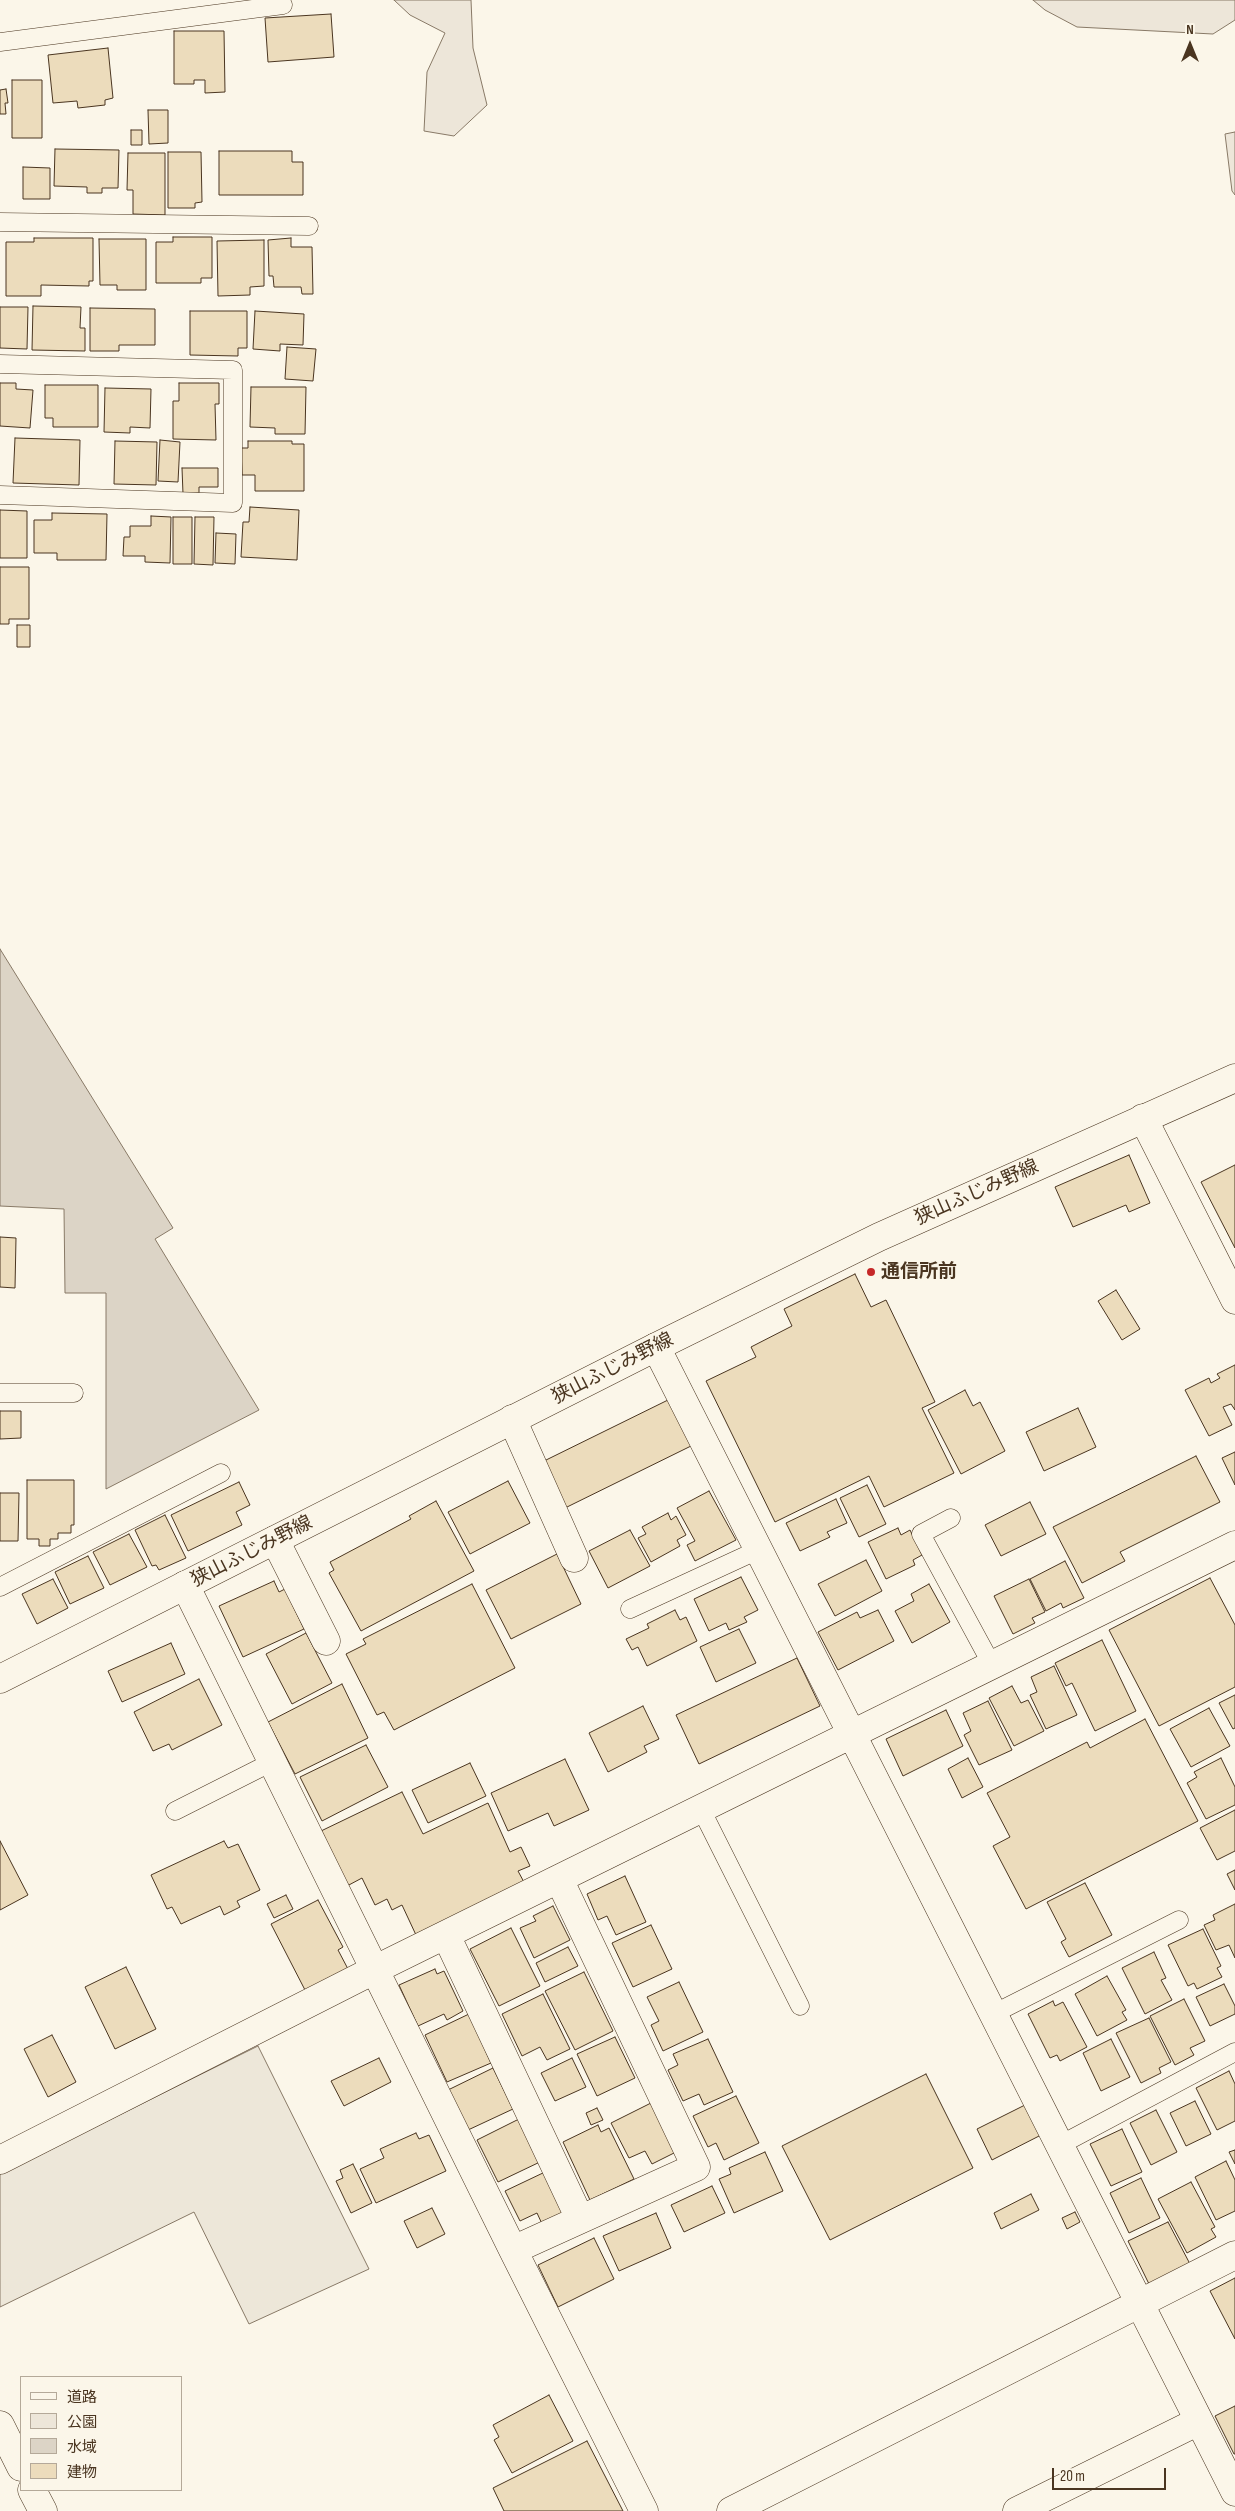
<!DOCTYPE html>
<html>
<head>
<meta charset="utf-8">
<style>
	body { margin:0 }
	#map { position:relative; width:1235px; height:2511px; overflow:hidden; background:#fbf6e9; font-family:"Sofia Sans Condensed","Noto Sans JP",sans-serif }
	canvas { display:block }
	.legend { position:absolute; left:20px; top:2376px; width:162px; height:115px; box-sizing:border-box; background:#fbf6e9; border:1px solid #b4a999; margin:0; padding:6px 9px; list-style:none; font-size:15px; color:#4a3520 }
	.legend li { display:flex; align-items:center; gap:10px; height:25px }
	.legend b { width:25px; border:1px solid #b4a999 }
	.north { position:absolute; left:1165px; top:20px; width:50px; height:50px; -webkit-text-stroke:4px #fbf6e9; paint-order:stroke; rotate:0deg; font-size:14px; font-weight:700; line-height:20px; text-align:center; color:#4a3520 }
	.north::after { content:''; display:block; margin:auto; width:18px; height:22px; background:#4a3520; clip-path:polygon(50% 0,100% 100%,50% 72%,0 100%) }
	.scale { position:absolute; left:1052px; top:2468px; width:114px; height:22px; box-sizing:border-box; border:2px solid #4a3520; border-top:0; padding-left:6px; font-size:15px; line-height:18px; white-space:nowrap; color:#4a3520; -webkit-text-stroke:4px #fbf6e9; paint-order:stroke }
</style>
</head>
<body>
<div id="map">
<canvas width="1235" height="2511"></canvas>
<ul class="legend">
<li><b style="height:6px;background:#fbf6e9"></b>道路</li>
<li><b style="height:14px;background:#ede6d9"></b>公園</li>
<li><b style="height:14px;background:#dcd4c6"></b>水域</li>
<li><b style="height:14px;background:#ecdcbc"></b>建物</li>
</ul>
<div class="north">N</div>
<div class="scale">20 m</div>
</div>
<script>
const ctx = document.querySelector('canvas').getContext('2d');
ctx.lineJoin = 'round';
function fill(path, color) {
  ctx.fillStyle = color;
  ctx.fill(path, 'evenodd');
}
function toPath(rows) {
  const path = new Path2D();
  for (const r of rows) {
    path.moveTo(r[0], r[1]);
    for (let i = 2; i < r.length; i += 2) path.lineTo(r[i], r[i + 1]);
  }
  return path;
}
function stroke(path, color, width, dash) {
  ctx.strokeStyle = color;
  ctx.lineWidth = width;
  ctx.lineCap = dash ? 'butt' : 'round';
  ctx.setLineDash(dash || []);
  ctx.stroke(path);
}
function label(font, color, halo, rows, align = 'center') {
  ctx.font = font + ' "Sofia Sans Condensed","Noto Sans JP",sans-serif';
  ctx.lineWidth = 4;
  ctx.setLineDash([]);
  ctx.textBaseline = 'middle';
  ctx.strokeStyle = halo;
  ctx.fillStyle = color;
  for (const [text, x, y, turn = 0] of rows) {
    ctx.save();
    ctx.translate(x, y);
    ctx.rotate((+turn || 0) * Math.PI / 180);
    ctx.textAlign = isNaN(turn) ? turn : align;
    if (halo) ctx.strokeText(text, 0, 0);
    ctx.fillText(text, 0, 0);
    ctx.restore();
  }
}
const green = toPath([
	[394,0,471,0,473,48,487,105,454,136,424,131,427,72,445,33,410,15,394,0],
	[1033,0,1235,0,1235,20,1213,34,1077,27,1045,10,1033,0],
	[1235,132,1235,195,1232,191,1225,134,1235,132]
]);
fill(green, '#ede6d9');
stroke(green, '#887966', 1);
const parking = toPath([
	[258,2046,369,2269,249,2324,194,2212,0,2307,0,2174,258,2046]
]);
fill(parking, '#ede7d9');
stroke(parking, '#887966', 1);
const water = toPath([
	[0,949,173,1228,155,1239,259,1410,106,1489,106,1293,65,1293,64,1209,0,1206,0,949]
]);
fill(water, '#dcd4c6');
stroke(water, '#887966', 1);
const building = toPath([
	[331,14,334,57,268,62,265,18,331,14],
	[174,31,224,31,225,92,205,93,205,80,194,80,194,84,174,84,174,31],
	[108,48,113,98,105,100,105,105,78,108,77,101,53,103,48,55,108,48],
	[12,80,42,80,42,138,12,138,12,80],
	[6,89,8,103,5,103,6,114,0,114,0,90,6,89],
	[148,110,168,110,168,143,149,144,148,110],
	[131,130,142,130,142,145,131,145,131,130],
	[55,149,119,150,118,188,102,188,102,193,87,193,87,187,54,186,55,149],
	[219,151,292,151,292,162,303,162,303,195,219,195,219,151],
	[168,152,201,152,202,202,195,203,195,208,168,208,168,152],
	[128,153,165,153,165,215,133,214,133,190,127,190,128,153],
	[23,167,50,168,50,199,23,199,23,167],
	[173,237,212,237,212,278,201,278,201,283,156,283,156,242,173,242,173,237],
	[34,238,93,238,93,281,89,281,89,286,41,285,41,296,6,296,6,242,34,242,34,238],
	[291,238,291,247,312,247,313,294,302,294,301,287,274,287,273,276,269,276,268,240,291,238],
	[99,239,146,239,146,290,117,290,117,285,100,285,99,239],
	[264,240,264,286,250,287,250,295,218,296,217,241,264,240],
	[33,306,81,307,80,328,85,328,85,351,32,350,33,306],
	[0,307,28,307,27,349,0,348,0,307],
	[90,308,155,309,155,345,119,345,119,351,90,351,90,308],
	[190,311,247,311,247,348,238,348,238,356,190,355,190,311],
	[255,311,304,314,303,345,280,344,280,351,253,349,255,311],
	[287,347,316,349,313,381,285,379,287,347],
	[0,383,16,383,16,389,33,390,30,428,0,426,0,383],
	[179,383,219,383,219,404,215,404,216,440,173,439,173,401,179,401,179,383],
	[45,385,98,385,98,427,53,427,53,418,45,418,45,385],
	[251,387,306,387,305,434,275,434,275,428,250,427,251,387],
	[105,388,151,389,150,428,130,427,130,433,104,432,105,388],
	[15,438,80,440,79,485,13,483,15,438],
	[160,440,180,442,178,482,158,481,160,440],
	[115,441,157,442,156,485,114,484,115,441],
	[248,441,292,441,292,444,304,444,304,491,255,491,255,475,242,475,241,448,248,448,248,441],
	[182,468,218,468,218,487,199,487,199,493,183,494,182,468],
	[250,507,299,510,297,560,241,557,243,522,249,522,250,507],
	[0,510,27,511,27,558,0,558,0,510],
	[52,513,107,514,106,560,57,560,57,553,34,553,34,520,52,520,52,513],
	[151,516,171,517,170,563,145,562,145,556,123,556,124,537,130,537,130,526,151,526,151,516],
	[173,517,192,517,192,564,173,564,173,517],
	[195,517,214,517,213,565,194,564,195,517],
	[216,533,236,534,235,564,215,563,216,533],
	[0,567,29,567,29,619,9,619,9,624,0,624,0,567],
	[17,625,30,625,30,647,17,647,17,625],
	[1129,1155,1150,1203,1129,1212,1126,1205,1073,1227,1055,1187,1129,1155],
	[1235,1165,1235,1248,1201,1182,1235,1165],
	[0,1237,16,1238,15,1288,0,1287,0,1237],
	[855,1274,871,1307,886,1300,935,1402,922,1408,954,1473,884,1507,869,1476,775,1522,706,1381,756,1357,751,1347,792,1326,784,1309,855,1274],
	[1116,1290,1140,1329,1122,1340,1098,1301,1116,1290],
	[1235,1365,1235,1410,1231,1404,1223,1407,1232,1425,1209,1436,1185,1390,1209,1378,1211,1383,1220,1378,1217,1374,1235,1365],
	[965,1390,973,1406,980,1402,1005,1451,961,1474,928,1410,965,1390],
	[668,1400,691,1446,565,1508,542,1462,668,1400],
	[1078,1408,1096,1447,1044,1471,1026,1432,1078,1408],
	[0,1411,21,1411,21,1438,0,1439,0,1411],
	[1235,1452,1235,1485,1222,1458,1235,1452],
	[1196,1456,1220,1502,1120,1552,1125,1561,1082,1583,1053,1527,1196,1456],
	[27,1480,74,1480,74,1525,71,1525,71,1533,58,1533,58,1539,50,1539,50,1546,39,1546,39,1539,27,1539,27,1480],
	[508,1481,530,1523,470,1554,448,1512,508,1481],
	[239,1482,250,1505,236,1512,242,1525,188,1551,171,1515,239,1482],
	[867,1485,886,1524,859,1537,840,1498,867,1485],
	[709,1491,736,1540,695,1561,687,1545,695,1541,677,1508,709,1491],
	[0,1493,19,1493,18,1541,0,1541,0,1493],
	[836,1499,847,1523,827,1532,830,1537,800,1551,786,1523,836,1499],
	[436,1501,474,1571,361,1631,329,1573,334,1570,330,1562,411,1519,409,1516,436,1501],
	[1030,1502,1046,1534,1001,1556,985,1525,1030,1502],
	[668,1513,671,1520,676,1516,686,1535,677,1540,680,1546,651,1562,638,1538,646,1534,642,1527,668,1513],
	[165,1515,186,1558,159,1570,156,1565,152,1566,135,1530,165,1515],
	[898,1528,901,1535,910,1530,922,1555,913,1560,915,1565,886,1579,868,1542,898,1528],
	[630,1530,650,1566,608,1588,589,1551,630,1530],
	[129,1534,147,1567,110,1585,93,1552,129,1534],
	[557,1554,581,1604,511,1639,486,1590,557,1554],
	[88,1556,104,1588,70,1604,55,1572,88,1556],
	[866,1560,882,1591,835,1616,818,1584,866,1560],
	[1065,1561,1084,1598,1063,1608,1061,1603,1046,1611,1030,1579,1065,1561],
	[741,1577,758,1610,744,1617,747,1622,729,1630,726,1623,709,1631,694,1599,741,1577],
	[1210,1578,1235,1625,1235,1687,1159,1726,1109,1630,1210,1578],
	[53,1579,68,1608,37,1624,22,1594,53,1579],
	[1029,1579,1045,1612,1032,1618,1035,1623,1013,1634,994,1596,1029,1579],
	[274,1581,279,1592,285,1589,304,1629,243,1657,219,1606,274,1581],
	[472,1584,515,1668,394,1730,384,1712,377,1715,346,1654,366,1644,363,1639,472,1584],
	[929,1584,950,1622,912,1643,895,1611,914,1601,911,1594,929,1584],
	[675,1610,680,1620,686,1617,697,1641,647,1666,638,1647,632,1650,626,1639,649,1628,647,1624,675,1610],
	[878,1610,894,1641,838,1670,818,1632,857,1612,860,1618,878,1610],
	[739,1629,756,1663,716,1682,700,1647,739,1629],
	[306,1633,332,1683,292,1704,266,1654,306,1633],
	[1102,1640,1136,1711,1095,1731,1072,1683,1066,1686,1055,1663,1102,1640],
	[171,1643,185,1674,122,1702,108,1671,171,1643],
	[797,1658,820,1706,699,1764,676,1715,797,1658],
	[1054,1666,1077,1715,1046,1729,1030,1695,1037,1692,1031,1677,1054,1666],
	[199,1679,222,1725,172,1750,169,1744,153,1751,134,1712,199,1679],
	[342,1684,368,1738,295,1774,268,1722,342,1684],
	[1012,1686,1021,1703,1028,1700,1044,1731,1014,1746,989,1698,1012,1686],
	[1235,1695,1235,1728,1233,1729,1219,1703,1235,1695],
	[988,1701,1012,1750,979,1765,964,1735,971,1731,963,1713,988,1701],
	[643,1706,659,1739,644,1746,647,1752,608,1772,589,1733,643,1706],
	[1209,1708,1230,1746,1191,1767,1170,1729,1209,1708],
	[946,1710,963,1746,903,1776,886,1739,946,1710],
	[1145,1719,1198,1821,1026,1909,993,1846,1010,1837,987,1793,1087,1742,1090,1748,1145,1719],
	[366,1745,388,1787,322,1821,300,1777,366,1745],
	[968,1758,983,1787,962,1798,948,1769,968,1758],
	[1221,1758,1235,1787,1235,1805,1206,1819,1187,1783,1197,1777,1194,1772,1221,1758],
	[565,1759,589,1810,554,1826,548,1813,508,1831,491,1793,565,1759],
	[470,1763,486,1796,428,1823,412,1790,470,1763],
	[402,1792,423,1834,488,1803,510,1852,521,1847,530,1866,518,1871,525,1884,416,1935,402,1905,392,1910,387,1899,375,1905,362,1878,347,1886,321,1831,402,1792],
	[1235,1810,1235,1851,1217,1860,1200,1828,1235,1810],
	[0,1841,28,1895,0,1910,0,1841],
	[224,1841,228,1848,238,1844,260,1890,237,1901,240,1907,224,1915,220,1906,181,1924,172,1907,167,1909,151,1875,224,1841],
	[1235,1870,1235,1890,1227,1874,1235,1870],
	[625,1876,646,1922,616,1935,607,1916,598,1920,587,1894,625,1876],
	[1085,1883,1112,1935,1069,1957,1061,1942,1066,1939,1047,1902,1085,1883],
	[286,1895,293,1909,274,1918,267,1904,286,1895],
	[318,1900,343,1947,338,1950,348,1969,305,1990,271,1924,318,1900],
	[1235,1904,1235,1958,1229,1945,1216,1950,1204,1925,1215,1920,1213,1915,1235,1904],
	[553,1906,570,1940,534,1958,520,1928,536,1921,533,1916,553,1906],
	[651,1925,672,1969,633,1987,612,1943,651,1925],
	[511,1928,540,1986,499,2006,470,1949,511,1928],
	[1203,1929,1221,1966,1217,1968,1222,1977,1197,1989,1194,1983,1188,1986,1168,1945,1203,1929],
	[568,1947,578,1966,545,1982,536,1963,568,1947],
	[1154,1952,1166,1978,1161,1980,1172,2000,1145,2014,1122,1968,1154,1952],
	[126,1967,156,2029,115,2049,85,1987,126,1967],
	[435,1969,437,1974,444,1971,463,2011,447,2020,444,2014,418,2026,399,1985,435,1969],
	[584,1972,613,2031,575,2050,545,1991,584,1972],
	[1107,1976,1126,2010,1122,2012,1127,2020,1097,2036,1075,1994,1107,1976],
	[679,1982,703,2032,663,2051,651,2025,659,2021,647,1997,679,1982],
	[1224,1984,1235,2006,1235,2014,1210,2026,1196,1997,1224,1984],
	[543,1994,570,2049,547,2060,540,2047,522,2056,502,2014,543,1994],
	[1184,1999,1205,2041,1190,2048,1194,2055,1175,2065,1150,2016,1184,1999],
	[1053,2001,1055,2006,1063,2002,1087,2047,1060,2061,1057,2055,1050,2058,1028,2014,1053,2001],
	[469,2014,491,2063,447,2082,425,2035,469,2014],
	[1149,2018,1171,2062,1159,2068,1161,2073,1141,2083,1116,2033,1149,2018],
	[52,2035,76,2082,48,2097,24,2049,52,2035],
	[615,2037,635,2078,597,2096,577,2054,615,2037],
	[708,2039,733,2092,704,2105,699,2094,683,2101,668,2070,678,2065,673,2054,708,2039],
	[1111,2039,1130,2077,1101,2091,1083,2053,1111,2039],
	[379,2058,391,2082,344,2106,331,2081,379,2058],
	[572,2058,586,2087,555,2101,541,2073,572,2058],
	[493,2068,513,2109,468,2130,448,2090,493,2068],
	[1229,2071,1235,2084,1235,2121,1217,2130,1196,2088,1229,2071],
	[926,2074,973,2168,830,2240,782,2146,926,2074],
	[736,2096,759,2143,724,2160,716,2143,708,2147,693,2116,736,2096],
	[1195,2101,1211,2134,1186,2146,1170,2113,1195,2101],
	[651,2103,676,2152,652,2164,645,2151,629,2158,611,2123,651,2103],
	[1027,2104,1043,2134,992,2160,977,2129,1027,2104],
	[597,2108,603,2120,591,2125,586,2113,597,2108],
	[1156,2110,1177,2152,1151,2165,1130,2123,1156,2110],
	[521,2118,542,2161,498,2182,477,2140,521,2118],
	[598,2125,601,2132,609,2128,634,2179,590,2200,563,2142,598,2125],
	[1122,2129,1142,2172,1111,2186,1090,2144,1122,2129],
	[416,2133,419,2139,429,2135,446,2171,376,2203,360,2169,384,2158,380,2149,416,2133],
	[1235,2150,1235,2164,1229,2152,1235,2150],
	[765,2152,783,2191,734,2213,719,2179,731,2174,729,2168,765,2152],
	[1226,2161,1235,2180,1235,2211,1216,2220,1195,2177,1226,2161],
	[353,2164,372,2203,351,2213,336,2181,343,2178,340,2170,353,2164],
	[545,2172,565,2216,543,2226,537,2213,520,2221,505,2191,545,2172],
	[1141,2178,1160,2218,1129,2233,1110,2193,1141,2178],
	[1191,2182,1215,2227,1211,2229,1216,2237,1187,2253,1158,2199,1191,2182],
	[712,2186,725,2213,684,2232,671,2205,712,2186],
	[1031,2194,1039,2210,1001,2229,994,2213,1031,2194],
	[432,2208,445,2234,417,2248,404,2221,432,2208],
	[1075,2212,1080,2222,1067,2229,1062,2218,1075,2212],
	[656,2213,671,2248,619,2271,603,2236,656,2213],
	[1168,2222,1190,2264,1149,2284,1128,2241,1168,2222],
	[594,2238,614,2279,558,2307,538,2265,594,2238],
	[1235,2278,1235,2339,1210,2291,1235,2278],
	[549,2395,573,2441,512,2473,494,2440,499,2437,493,2425,549,2395],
	[1235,2406,1235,2454,1234,2454,1215,2416,1235,2406],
	[587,2441,623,2511,504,2511,493,2488,587,2441]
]);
fill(building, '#ecdcbc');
stroke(building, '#4a3520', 1);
const service = toPath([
	[0,42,283,5],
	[0,222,309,226],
	[0,364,233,370,233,503,0,495],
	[0,1393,74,1393],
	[951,1518,921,1534,992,1665],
	[0,1587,221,1473],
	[630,1609,758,1550],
	[701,1809,800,2006],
	[175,1811,272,1762],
	[993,2014,1179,1920],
	[1060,2145,1235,2052]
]);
const minor = toPath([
	[1143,1118,1235,1300],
	[656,1347,1235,2492],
	[512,1419,574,1558],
	[275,1540,326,1641],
	[185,1585,513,2250,644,2511],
	[446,1935,580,2219],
	[0,2160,374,1970,1235,1545],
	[513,2250,696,2167,559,1879],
	[0,2425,21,2467],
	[32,2490,43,2511],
	[731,2511,1235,2255],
	[1017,2511,1199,2421]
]);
const secondary = toPath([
	[0,1679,656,1347,879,1237,1235,1078]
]);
stroke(service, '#4a3520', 19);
stroke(minor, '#4a3520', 29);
stroke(secondary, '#4a3520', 29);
stroke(service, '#fbf6e9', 18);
stroke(minor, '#fbf6e9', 28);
stroke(secondary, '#fbf6e9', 28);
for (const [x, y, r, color] of [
	[871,1272,5,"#c62828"]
]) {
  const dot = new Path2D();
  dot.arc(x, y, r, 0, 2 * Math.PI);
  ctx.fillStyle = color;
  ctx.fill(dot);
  stroke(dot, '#fbf6e9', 2);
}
label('19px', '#4a3520', '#fbf6e9', [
	["狭山ふじみ野線",977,1193,-24],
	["狭山ふじみ野線",613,1369,-27],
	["狭山ふじみ野線",252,1552,-27]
]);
label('bold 19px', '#4a3520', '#fbf6e9', [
	["通信所前",881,1272]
], 'left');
</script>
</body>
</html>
